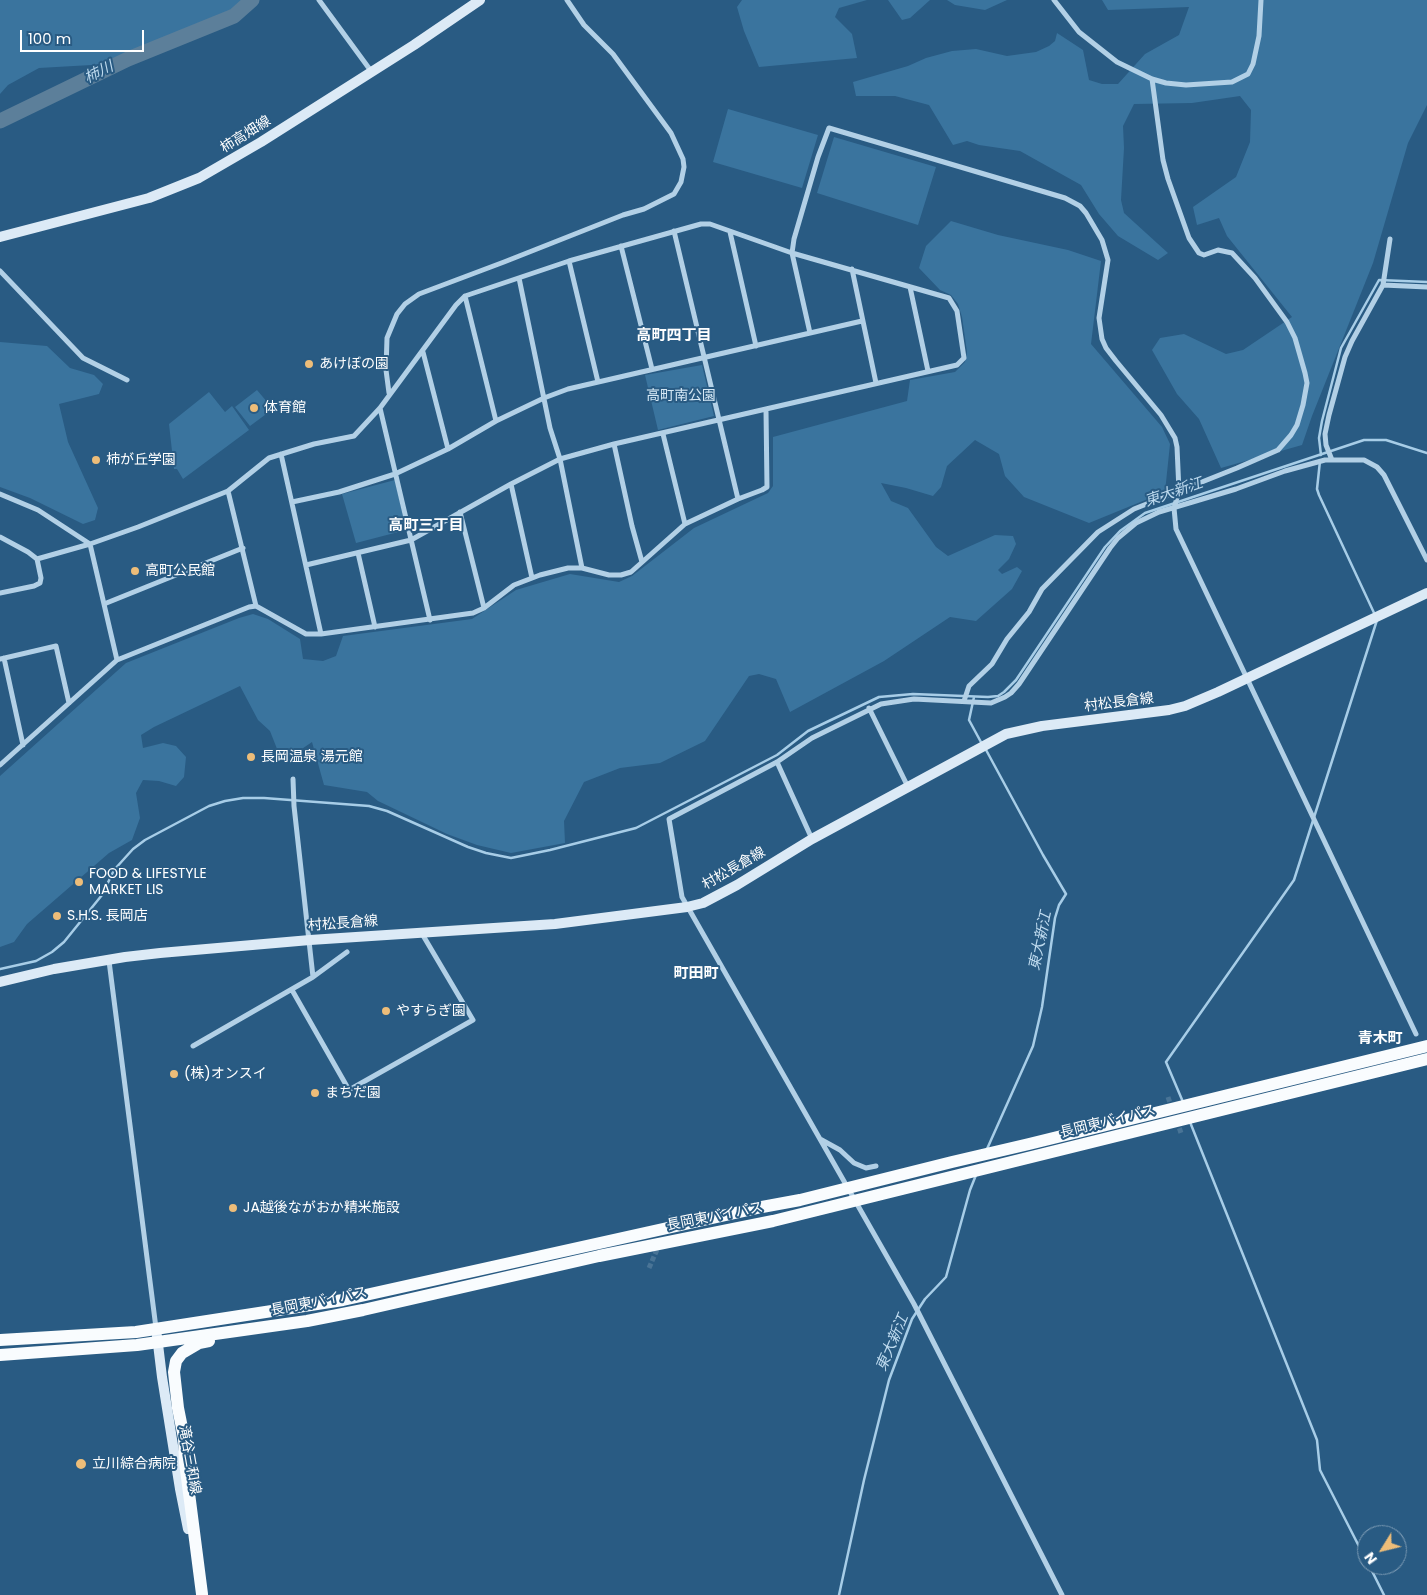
<!DOCTYPE html>
<html>
<head>
<meta charset="utf-8">
<style>
	body { margin:0 }
	#map { position:relative; width:1427px; height:1595px; overflow:hidden; background:#295b83; font-family:Poppins,sans-serif }
	canvas { display:block }
	.north { position:absolute; left:1357px; top:1525px; width:50px; height:50px; box-sizing:border-box; background:#295b83; border:1px solid #7f9db5; border-radius:50%; rotate:234deg; font-size:14px; font-weight:700; line-height:20px; text-align:center; color:#fff }
	.north::after { content:''; display:block; margin:auto; width:18px; height:22px; background:#edbd79; clip-path:polygon(50% 0,100% 100%,50% 72%,0 100%) }
	.scale { position:absolute; left:20px; top:30px; width:124px; height:22px; box-sizing:border-box; border:2px solid #fff; border-top:0; padding-left:6px; font-size:15px; line-height:18px; white-space:nowrap; color:#fff; -webkit-text-stroke:4px #295b83; paint-order:stroke }
</style>
</head>
<body>
<div id="map">
<canvas width="1427" height="1595"></canvas>
<div class="north">N</div>
<div class="scale">100 m</div>
</div>
<script>
const ctx = document.querySelector('canvas').getContext('2d');
ctx.lineJoin = 'round';
function fill(path, color) {
  ctx.fillStyle = color;
  ctx.fill(path, 'evenodd');
}
function toPath(rows) {
  const path = new Path2D();
  for (const r of rows) {
    path.moveTo(r[0], r[1]);
    for (let i = 2; i < r.length; i += 2) path.lineTo(r[i], r[i + 1]);
  }
  return path;
}
function stroke(path, color, width, dash) {
  ctx.strokeStyle = color;
  ctx.lineWidth = width;
  ctx.lineCap = dash ? 'butt' : 'round';
  ctx.setLineDash(dash || []);
  ctx.stroke(path);
}
function label(font, color, halo, rows, align = 'center') {
  ctx.font = font + ' Poppins,"Noto Sans JP",sans-serif';
  ctx.lineWidth = 4;
  ctx.setLineDash([]);
  ctx.textBaseline = 'middle';
  ctx.strokeStyle = halo;
  ctx.fillStyle = color;
  for (const [text, x, y, turn = 0] of rows) {
    ctx.save();
    ctx.translate(x, y);
    ctx.rotate((+turn || 0) * Math.PI / 180);
    ctx.textAlign = isNaN(turn) ? turn : align;
    if (halo) ctx.strokeText(text, 0, 0);
    ctx.fillText(text, 0, 0);
    ctx.restore();
  }
}
fill(toPath([
	[0,0,246,0,231,13,109,64,39,68,8,85,0,94],
	[742,0,867,0,839,8,835,17,852,34,857,58,759,67,744,31,737,7],
	[888,0,930,0,910,18,902,20],
	[947,0,1007,0,985,10,955,5],
	[1102,0,1427,0,1427,105,1408,143,1373,263,1312,416,1302,445,1221,468,1199,419,1177,394,1152,350,1160,338,1184,334,1226,354,1243,350,1292,317,1227,236,1219,218,1197,225,1193,207,1236,177,1250,142,1251,110,1240,96,1192,103,1134,104,1123,126,1124,148,1121,200,1124,213,1168,253,1158,260,1118,236,1099,214,1081,185,1020,151,979,145,967,141,953,145,929,105,895,96,856,96,853,82,908,66,926,58,952,51,976,49,1007,56,1036,52,1049,46,1055,41,1057,33,1083,50,1089,80,1102,84,1118,84,1145,54,1179,35,1189,7,1108,10],
	[728,109,818,135,802,188,713,162],
	[834,137,936,167,918,225,817,193],
	[951,221,998,235,1068,250,1101,261,1091,344,1162,427,1170,444,1165,492,1089,523,1024,497,1005,476,999,454,975,440,947,466,941,487,933,496,906,488,881,483,891,501,908,508,936,547,948,556,995,535,1013,536,1016,544,1009,559,998,570,1002,574,1017,567,1022,571,1012,589,976,621,950,617,884,661,790,712,776,679,759,674,749,676,705,741,660,763,620,768,584,782,564,821,565,843,511,853,477,845,447,834,378,801,367,792,324,785,312,742,293,755,281,759,270,731,258,720,240,686,154,727,141,735,143,748,163,743,176,746,186,757,184,777,176,786,159,781,143,780,136,793,140,818,132,840,109,853,27,924,14,942,0,947,0,776,126,663,239,618,253,614,268,619,300,639,303,659,323,661,336,656,343,636,472,619,516,590,570,574,619,582,632,576,694,528,768,493,773,486,773,437,907,401,910,380,955,372,965,362,967,352,962,317,958,304,951,295,940,290,919,268,926,246],
	[0,342,47,346,70,368,94,375,103,384,99,394,59,404,68,442,98,508,95,520,83,524,30,498,0,487],
	[702,365,714,416,658,430,645,375],
	[257,390,273,409,250,426,235,407],
	[209,392,225,412,232,406,249,430,183,479,177,469,174,469,169,424],
	[395,480,406,530,356,543,342,494]
]), '#3a749e');
stroke(toPath([
	[1321,455,1319,438,1322,421,1341,348,1379,280,1427,282],
	[1320,461,1317,489,1319,495,1375,615],
	[974,697,969,720,982,744],
	[985,748,1043,855,1066,894,1059,905,1055,918,1042,1007,1033,1046,987,1149],
	[0,969,36,961,52,952,64,942,102,895,114,870,133,849,145,840,209,806,225,801,243,798,264,798,369,806,387,811,468,847,486,853,511,858,550,850,636,828,777,755,808,731,879,697,913,694,988,697,998,696,1004,692,1016,680,1105,547,1120,531,1145,513,1364,440,1386,440,1427,453],
	[1183,1102,1166,1062,1294,880,1377,620],
	[1190,1122,1317,1440,1320,1470,1367,1562],
	[1369,1565,1384,1595],
	[839,1595,864,1480,889,1380,912,1319,925,1299,946,1277,970,1190,976,1175]
]), '#a7cde7', 2.5);
stroke(toPath([
	[0,121,128,59,234,16,252,0]
]), '#5c7f9a', 15);
stroke(toPath([
	[1168,1097,1172,1109],
	[1177,1121,1181,1133],
	[666,1227,672,1214],
	[649,1268,659,1245]
]), '#497496', 5, [5, 2.5]);
stroke(toPath([
	[319,0,371,71],
	[1054,0,1079,32,1117,62,1152,79,1166,83,1186,85,1232,82,1248,74,1253,64,1259,36,1261,0],
	[674,231,738,499],
	[730,232,756,346],
	[621,246,652,369],
	[569,261,598,382],
	[852,269,876,383],
	[0,271,83,358,127,380],
	[519,278,550,428,560,459,582,568],
	[1383,285,1427,287],
	[910,287,928,371],
	[465,296,496,421],
	[810,333,792,253,794,239,818,157,829,128,1065,198,1080,206,1086,213,1102,240,1108,260,1099,318,1102,339,1106,348,1116,361,1161,415,1175,438,1177,447,1179,491,1174,508,1176,529,1416,1034],
	[423,352,448,449],
	[389,393,386,370,387,338,397,314,405,304,419,294,504,262,623,215,644,209,674,194,681,182,684,167,683,159,671,133,613,54,584,25,567,0],
	[380,408,430,620],
	[663,434,685,524],
	[614,444,632,526,642,562],
	[281,454,321,634],
	[1332,460,1326,445,1325,434,1329,415,1345,357,1352,341,1383,285,1390,239],
	[511,484,532,578],
	[228,491,256,606],
	[0,494,38,510,90,544,138,527,228,491,269,458,314,444,354,436,380,408,456,305,465,296,569,261,701,224,710,224,792,253,949,298,957,311,964,358,957,365,614,444,560,459,511,484,411,540,306,565],
	[292,502,339,492,395,474,448,449,496,421,544,398,568,389,862,321],
	[460,512,484,608],
	[0,537,28,552,37,559,41,578,40,583,34,586,0,593],
	[358,553,375,627],
	[37,559,90,544,117,660],
	[104,604,243,548],
	[4,658,23,745],
	[0,659,56,646,69,703],
	[964,701,969,686,992,664,1007,639,1029,612,1042,589,1098,532,1134,509,1237,468,1278,450,1291,435,1297,425,1303,405,1307,383,1305,373,1295,338,1287,322,1255,278,1232,253,1218,250,1204,255,1199,253,1189,238,1168,179,1163,160,1152,79],
	[869,708,908,787],
	[777,762,812,839],
	[0,765,117,660,249,607,256,606,306,634,321,634,473,613,484,608,514,585,540,575,568,568,582,568,609,575,621,575,631,572,685,524,738,499,762,490,767,487,766,410],
	[109,961,156,1328],
	[313,977,347,952],
	[292,990,349,1090,473,1020,421,932],
	[193,1046,313,977,294,806,293,779],
	[820,1139,840,1150,854,1163,866,1168,876,1166],
	[1062,1595,914,1304,682,897,669,819,777,762,812,738,881,704,914,699,991,703,1005,697,1011,693,1019,684,1110,548,1118,538,1136,523,1159,512,1236,489,1285,471,1325,460,1364,460,1377,467,1384,475,1427,560]
]), '#b2d0e6', 5);
stroke(toPath([
	[0,237,149,198,199,178,261,142,414,45,480,0],
	[0,982,54,969,125,957,160,953,310,940,555,924,687,907,703,903,737,885,812,839,1006,734,1042,726,1169,710,1185,706,1218,692,1427,593],
	[157,1336,162,1377,180,1489,188,1529]
]), '#dceaf6', 10);
stroke(toPath([
	[0,1340,136,1332,343,1300,762,1207,800,1200,952,1162,1029,1144,1427,1046],
	[0,1355,137,1345,307,1321,363,1310,599,1256,773,1221,1427,1059],
	[202,1594,185,1462,184,1438,178,1408,174,1372,176,1361,182,1353,199,1343,209,1341]
]), '#f9fcfe', 12);
for (const [x, y, r, color] of [
	[309,364,5,"#edbd79"],
	[254,408,5,"#edbd79"],
	[96,460,5,"#edbd79"],
	[135,571,5,"#edbd79"],
	[251,757,5,"#edbd79"],
	[79,882,5,"#edbd79"],
	[57,916,5,"#edbd79"],
	[386,1011,5,"#edbd79"],
	[174,1074,5,"#edbd79"],
	[315,1093,5,"#edbd79"],
	[233,1208,5,"#edbd79"],
	[81,1464,6,"#edbd79"]
]) {
  const dot = new Path2D();
  dot.arc(x, y, r, 0, 2 * Math.PI);
  ctx.fillStyle = color;
  ctx.fill(dot);
  stroke(dot, '#295b83', 2);
}
label('14px', '#fff', '#295b83', [
	["柿高畑線",246,135,-32],
	["村松長倉線",1119,703,-7],
	["村松長倉線",734,869,-30],
	["村松長倉線",343,924,-4],
	["長岡東バイパス",1108,1122,-14],
	["長岡東バイパス",715,1217,-11],
	["長岡東バイパス",319,1302,-11],
	["滝谷三和線",189,1460,80]
]);
label('14px', '#fff', '#295b83', [
	["あけぼの園",319,364],
	["体育館",264,408],
	["柿が丘学園",106,460],
	["高町公民館",145,571],
	["長岡温泉 湯元館",261,757],
	["FOOD & LIFESTYLE",89,874],
	["MARKET LIS",89,890],
	["S.H.S. 長岡店",67,916],
	["やすらぎ園",396,1011],
	["(株)オンスイ",184,1074],
	["まちだ園",325,1093],
	["JA越後ながおか精米施設",243,1208],
	["立川綜合病院",92,1464]
], 'left');
label('14px', '#d5e8f5', '#295b83', [
	["高町南公園",681,396]
]);
label('italic 15px', '#bedaee', '#295b83', [
	["柿川",99,73,-26],
	["東大新江",1174,493,-19],
	["東大新江",1041,941,-78],
	["東大新江",893,1343,-67]
]);
label('bold 15px', '#fff', '#295b83', [
	["高町四丁目",674,336],
	["高町三丁目",426,526],
	["町田町",696,974],
	["青木町",1380,1039]
]);
</script>
</body>
</html>
